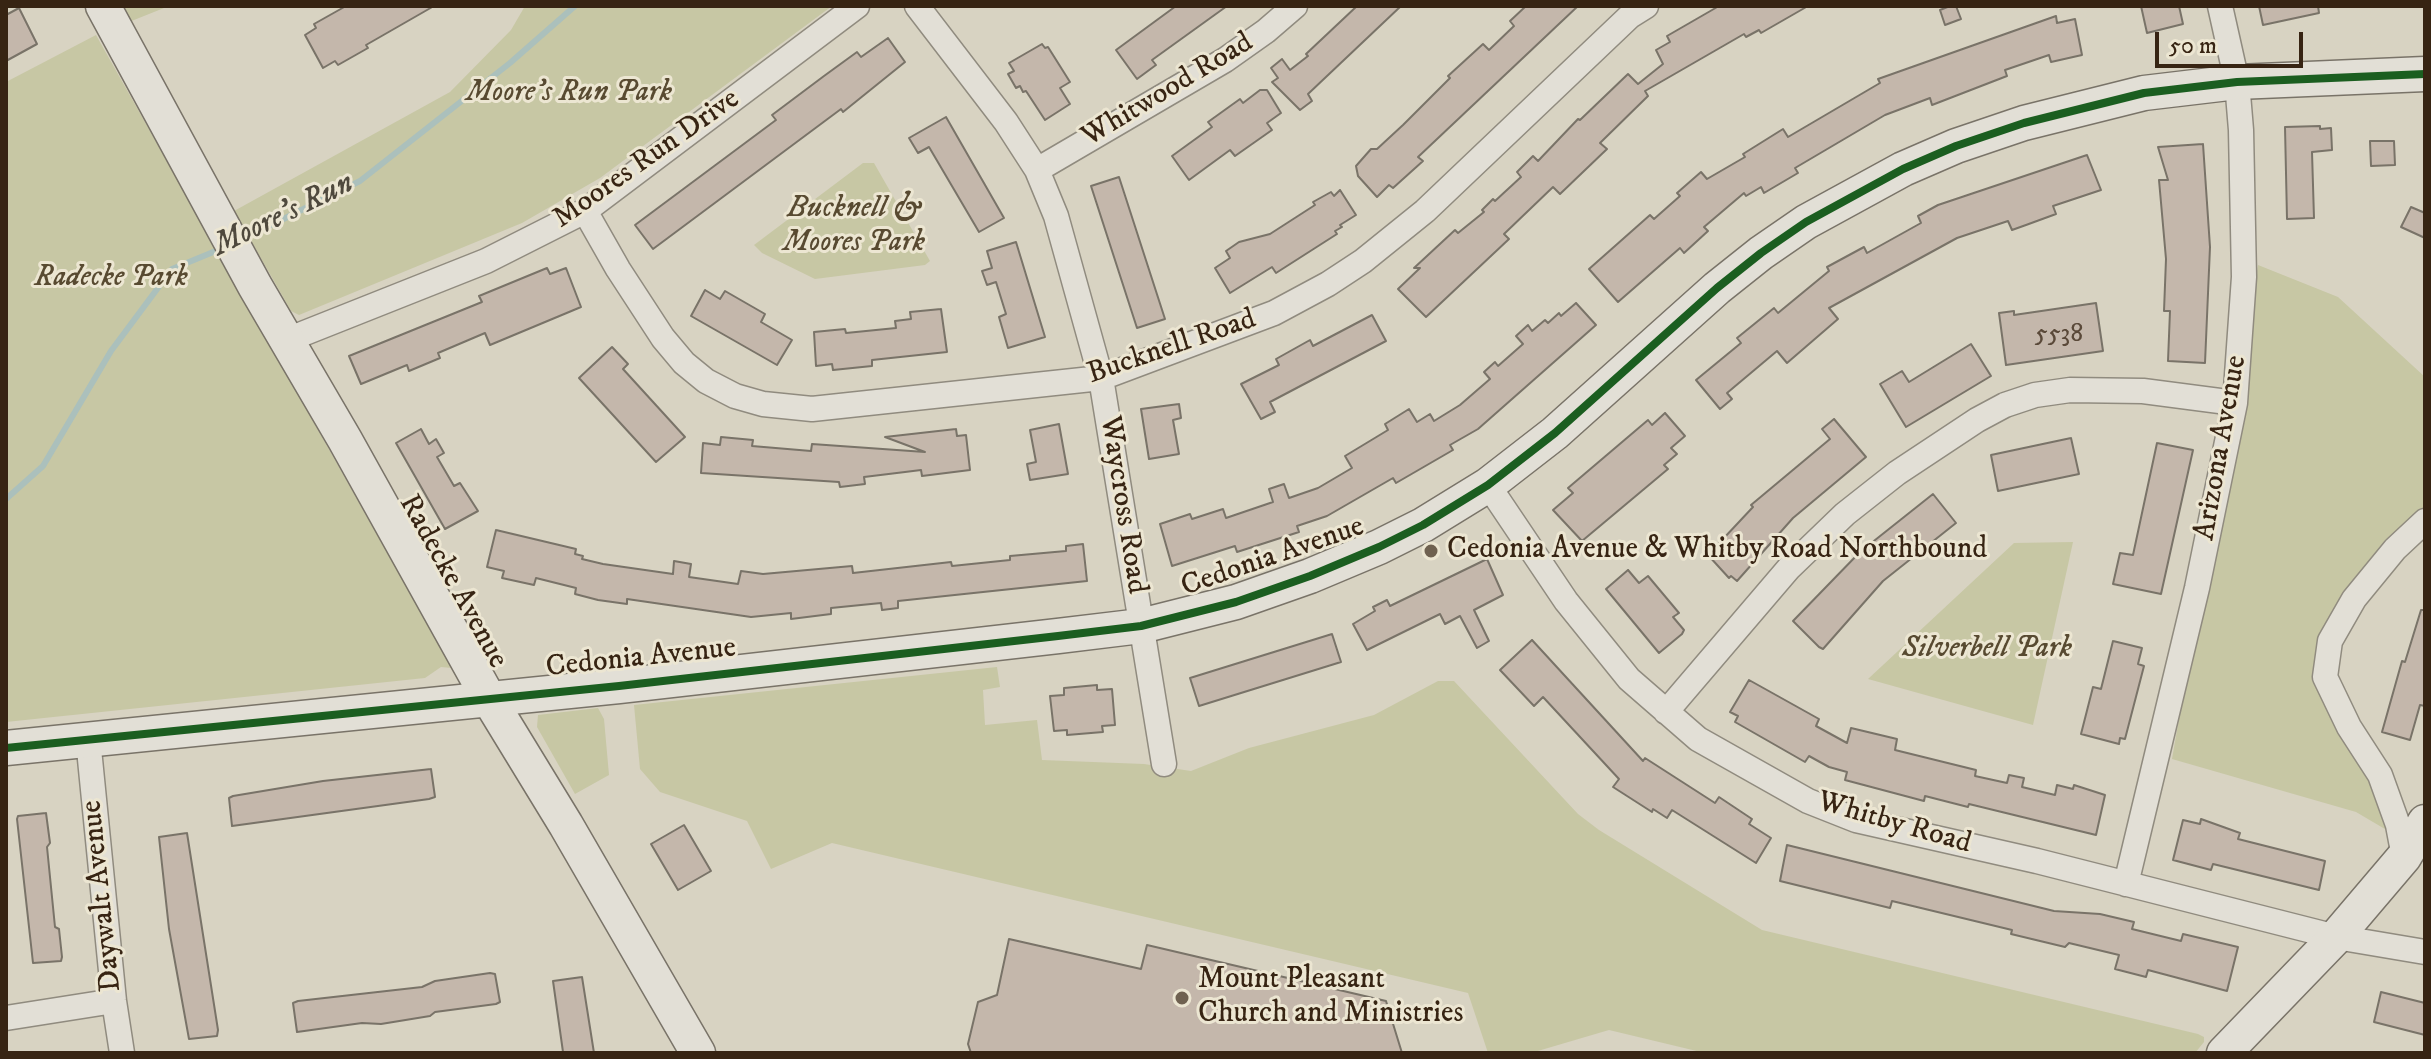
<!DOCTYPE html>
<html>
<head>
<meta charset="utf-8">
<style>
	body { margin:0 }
	#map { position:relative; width:2431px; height:1059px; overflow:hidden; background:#d8d3c2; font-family:"IM FELL DW Pica",serif }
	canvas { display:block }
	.frame { position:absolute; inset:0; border:8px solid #372413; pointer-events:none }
	.scale { position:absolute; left:2155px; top:32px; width:148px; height:36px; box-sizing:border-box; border:4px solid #372413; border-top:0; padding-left:10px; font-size:24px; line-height:28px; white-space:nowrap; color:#372413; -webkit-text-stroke:6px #ece6d2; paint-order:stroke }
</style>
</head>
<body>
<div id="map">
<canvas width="2431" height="1059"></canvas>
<div class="frame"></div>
<div class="scale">50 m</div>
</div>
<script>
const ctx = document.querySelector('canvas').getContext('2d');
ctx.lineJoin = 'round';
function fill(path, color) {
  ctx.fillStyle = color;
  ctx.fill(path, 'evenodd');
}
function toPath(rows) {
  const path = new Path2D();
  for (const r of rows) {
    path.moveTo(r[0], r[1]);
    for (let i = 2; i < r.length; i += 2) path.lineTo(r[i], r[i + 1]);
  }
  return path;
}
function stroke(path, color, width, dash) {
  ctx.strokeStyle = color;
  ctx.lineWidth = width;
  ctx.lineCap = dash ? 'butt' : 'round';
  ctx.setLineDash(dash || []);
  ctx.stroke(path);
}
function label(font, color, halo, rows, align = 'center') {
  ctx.font = font + ' "IM FELL DW Pica",serif';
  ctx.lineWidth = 6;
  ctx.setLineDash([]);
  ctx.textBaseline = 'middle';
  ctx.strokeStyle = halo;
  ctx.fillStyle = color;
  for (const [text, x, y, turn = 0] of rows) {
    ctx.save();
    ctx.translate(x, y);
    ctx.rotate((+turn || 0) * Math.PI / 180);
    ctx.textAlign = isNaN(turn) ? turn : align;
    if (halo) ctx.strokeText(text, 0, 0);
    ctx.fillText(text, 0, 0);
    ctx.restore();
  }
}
fill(toPath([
	[121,6,169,6,129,22],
	[525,6,832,6,600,178,522,223,299,315,291,311,234,211,450,92,511,30],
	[96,35,452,668,441,667,425,678,6,722,6,82],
	[863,163,874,163,930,261,925,265,815,279,762,253,754,245],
	[2258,265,2338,297,2425,377,2425,526,2329,627,2330,712,2374,781,2390,832,2356,812,2172,759],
	[2073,542,2033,725,1868,679,2014,543],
	[997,667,1000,687,983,690,985,725,1037,720,1042,760,1144,764,1191,771,1249,748,1374,715,1438,681,1454,681,1578,814,1599,830,1762,930,2198,1034,2204,1037,2204,1042,2195,1053,1705,1053,1609,1030,1531,1053,1488,1053,1468,993,832,843,771,869,747,821,660,792,640,769,634,705],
	[598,708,604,719,609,775,575,794,537,727,538,715]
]), '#c7c7a4');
stroke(toPath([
	[241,240,360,181,510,63,575,6],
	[6,499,43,466,111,351,172,269,223,248]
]), '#abc0bc', 6);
const building = toPath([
	[346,6,434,6,366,45,368,48,338,65,335,61,323,68,305,35,316,28,314,24,346,6],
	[1176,6,1227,6,1152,60,1156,65,1137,79,1116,50,1176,6],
	[1357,6,1401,6,1308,94,1312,101,1300,110,1272,82,1278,78,1271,68,1282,59,1290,70,1308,56,1306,54,1357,6],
	[1526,6,1578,6,1418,157,1423,161,1393,188,1389,185,1377,197,1358,176,1356,166,1371,149,1377,149,1403,125,1450,78,1448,76,1483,44,1489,50,1514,26,1510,21,1526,6],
	[1719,6,1808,6,1761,33,1759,30,1746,37,1744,34,1645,91,1648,96,1600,143,1607,149,1560,194,1553,187,1504,234,1509,239,1426,317,1398,289,1420,268,1414,268,1455,230,1458,233,1484,212,1482,210,1493,199,1495,201,1521,177,1517,172,1533,156,1538,161,1578,119,1580,120,1628,74,1638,84,1663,64,1656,50,1670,42,1667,36,1719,6],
	[1950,6,1956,6,1961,19,1945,25,1940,10,1950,6],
	[2141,6,2179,6,2183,24,2147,33,2141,6],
	[2259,6,2318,6,2319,13,2263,25,2259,6],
	[19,8,37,44,6,61,6,15,19,8],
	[2056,16,2057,23,2075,19,2082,55,2051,62,2049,55,2005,70,2007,76,1932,105,1930,98,1885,115,1795,168,1798,173,1764,193,1761,187,1746,196,1744,193,1704,227,1708,231,1684,253,1680,248,1618,302,1589,269,1650,215,1654,219,1680,196,1677,193,1701,172,1707,179,1745,157,1743,154,1783,129,1788,137,1880,83,1878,79,2056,16],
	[888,38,905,62,843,112,841,109,653,249,635,225,776,120,772,115,824,76,857,52,861,57,888,38],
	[1042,44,1045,48,1048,47,1070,82,1060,88,1070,104,1045,120,1026,91,1023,92,1020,86,1016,88,1008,74,1014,71,1009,63,1042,44],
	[1260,90,1267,90,1281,113,1267,123,1272,130,1235,156,1230,150,1189,180,1172,156,1212,127,1208,122,1240,99,1243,103,1260,90],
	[946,117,1004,218,979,232,929,147,918,153,909,138,946,117],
	[2320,126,2320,129,2331,128,2332,150,2312,152,2314,218,2287,219,2285,127,2320,126],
	[2370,141,2394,141,2395,165,2371,166,2370,141],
	[2203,144,2210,247,2205,363,2168,361,2170,311,2164,311,2166,259,2159,180,2168,180,2158,147,2203,144],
	[2087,155,2101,190,2053,206,2056,214,2026,225,2012,230,2008,221,1957,238,1829,308,1838,319,1787,363,1777,351,1727,393,1732,399,1720,409,1696,380,1741,343,1737,338,1774,308,1778,313,1829,271,1827,267,1864,247,1867,253,1921,223,1918,216,1938,205,2087,155],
	[1119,177,1165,319,1137,328,1091,186,1119,177],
	[1340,190,1356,215,1340,225,1342,227,1335,231,1337,234,1276,273,1272,267,1230,293,1215,268,1230,258,1226,251,1239,242,1270,234,1315,205,1313,202,1331,192,1334,196,1340,190],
	[2411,207,2425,213,2425,238,2401,227,2411,207],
	[1016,242,1045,337,1008,348,999,317,1006,314,996,282,987,285,982,271,992,268,987,251,1016,242],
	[547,268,550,274,566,268,581,307,490,345,485,333,438,353,440,358,409,371,407,365,361,384,349,356,482,302,479,296,547,268],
	[705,290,720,299,725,291,765,314,761,322,792,340,777,365,691,316,705,290],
	[1576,303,1596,325,1478,429,1450,445,1453,450,1396,483,1393,478,1327,516,1297,526,1299,532,1237,552,1235,546,1172,566,1160,524,1190,514,1192,519,1223,509,1226,518,1273,502,1269,489,1284,484,1289,498,1318,488,1352,468,1345,456,1388,430,1385,424,1409,409,1417,422,1430,414,1434,421,1460,405,1490,379,1484,372,1495,362,1498,366,1523,344,1516,336,1528,325,1532,331,1545,320,1548,323,1559,313,1561,316,1576,303],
	[2096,303,2103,351,2006,365,1999,313,2014,311,2014,315,2096,303],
	[941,309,947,352,872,360,872,366,833,370,832,364,816,366,814,332,845,329,846,333,896,328,895,321,911,319,910,312,941,309],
	[1372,315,1386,341,1270,402,1275,412,1261,419,1241,384,1279,365,1276,359,1310,340,1313,346,1372,315],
	[1971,344,1991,376,1906,427,1880,384,1902,371,1909,382,1971,344],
	[612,347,628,364,623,369,685,437,656,462,579,378,612,347],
	[1179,404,1181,418,1173,420,1179,454,1149,459,1141,409,1179,404],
	[1665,413,1685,436,1671,448,1677,454,1664,465,1668,469,1582,541,1553,510,1573,493,1568,488,1648,420,1652,425,1665,413],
	[1834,419,1866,457,1793,518,1737,581,1731,576,1729,578,1708,555,1753,507,1751,505,1830,439,1822,429,1834,419],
	[1059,424,1068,474,1030,480,1027,464,1036,462,1030,430,1059,424],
	[421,429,429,444,436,439,444,453,437,457,454,486,460,483,478,511,445,529,396,443,421,429],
	[956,429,957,436,966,435,970,470,922,476,921,470,905,472,864,477,865,484,840,487,839,482,701,473,703,443,720,445,721,437,753,440,752,446,811,451,812,444,925,452,885,437,956,429],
	[2071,438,2079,474,1998,491,1991,455,2071,438],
	[2157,443,2193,450,2161,594,2113,584,2120,553,2133,555,2157,443],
	[1933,494,1956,523,1883,581,1823,649,1819,647,1793,621,1860,552,1933,494],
	[496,530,576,549,575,554,583,556,582,559,603,564,673,574,674,561,691,564,689,577,738,584,741,571,763,574,852,566,853,573,951,562,952,566,1010,560,1010,556,1066,551,1066,546,1083,544,1087,581,898,601,898,608,882,610,881,603,831,608,831,614,791,619,791,613,751,617,627,599,627,604,598,600,575,594,576,588,536,578,534,585,502,578,504,571,487,567,496,530],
	[1487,559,1503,595,1474,610,1489,641,1477,648,1460,616,1445,624,1440,614,1367,650,1353,624,1375,611,1373,607,1387,600,1390,606,1487,559],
	[1628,570,1639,583,1648,576,1679,613,1673,617,1684,630,1682,634,1659,653,1606,589,1628,570],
	[2421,610,2425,610,2425,706,2420,705,2410,740,2382,732,2402,661,2405,662,2421,610],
	[1332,634,1341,662,1199,706,1190,678,1332,634],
	[1532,640,1643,761,1645,758,1715,803,1719,797,1752,819,1749,824,1771,838,1756,863,1672,810,1667,818,1653,809,1652,812,1613,787,1619,779,1543,697,1534,706,1500,670,1532,640],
	[2113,641,2142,648,2138,664,2144,666,2125,739,2120,738,2119,744,2081,734,2093,687,2101,689,2113,641],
	[1749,680,1819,719,1816,726,1847,743,1851,728,1897,739,1895,750,1976,770,1975,776,2007,783,2009,775,2024,778,2022,787,2055,795,2057,785,2073,789,2074,785,2105,795,2096,835,1969,804,1968,807,1925,796,1924,801,1845,780,1847,772,1829,767,1809,756,1805,762,1735,722,1738,716,1730,712,1749,680],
	[1097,685,1097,690,1112,689,1115,725,1102,726,1103,732,1067,735,1067,730,1054,731,1050,696,1064,695,1064,688,1097,685],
	[431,769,435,797,429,799,232,826,229,798,233,796,323,781,431,769],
	[46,813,50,843,47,847,55,927,59,929,62,957,61,961,33,963,17,819,18,816,46,813],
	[2201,819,2240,833,2238,839,2325,861,2319,890,2213,864,2211,870,2173,860,2183,820,2200,824,2201,819],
	[684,825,711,871,678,890,651,844,684,825],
	[187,833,218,1030,217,1036,189,1039,169,929,159,837,187,833],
	[1787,845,2054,911,2100,914,2134,922,2132,929,2181,941,2183,934,2238,947,2227,991,2148,970,2146,977,2115,969,2119,955,2069,943,2065,947,2011,934,2012,930,1892,901,1890,908,1780,881,1787,845],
	[1009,939,1141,969,1147,945,1386,1001,1402,1053,971,1053,968,1044,978,1002,997,995,1009,939],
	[490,973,495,974,500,1002,496,1004,435,1012,430,1016,381,1024,362,1023,297,1032,293,1003,298,1001,422,987,435,981,490,973],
	[582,977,594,1053,565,1053,563,1052,553,981,582,977],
	[2381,992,2425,1003,2425,1035,2374,1022,2381,992]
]);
fill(building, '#c4b7ab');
stroke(building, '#797368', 2);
const street = toPath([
	[917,6,1006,122,1037,170,1056,216,1101,378,1164,764],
	[1037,170,1225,60,1266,31,1295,6],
	[585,211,618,269,663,338,684,363,706,381,735,396,763,404,812,409,1101,378,1274,313,1328,284,1363,261,1425,211,1630,16,1646,6],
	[287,340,486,261,585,211,857,6],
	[1488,485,1566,601,1629,679,1698,739,1808,801,1856,820,2037,861,2336,937,2425,952],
	[1666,712,1789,568,1845,514,1897,473,1977,420,2005,405,2035,395,2070,390,2143,391,2235,403],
	[88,739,114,1001,122,1053],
	[2404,857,2398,825,2380,775,2349,727,2325,677,2330,641,2354,599,2395,549,2425,521],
	[2126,884,2197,588,2235,403,2244,277,2241,130,2237,82,2220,6],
	[6,1018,114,1001]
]);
const secondary = toPath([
	[103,6,255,286,345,440,489,699,566,825,698,1053],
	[6,748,619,686,1058,636,1141,626,1236,602,1310,576,1379,547,1423,525,1488,485,1555,433,1717,288,1761,253,1806,222,1903,169,1956,146,2024,123,2144,93,2237,82,2425,74],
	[2224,1053,2336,937,2404,857,2425,822]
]);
stroke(street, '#908b7f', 27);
stroke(secondary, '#797368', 37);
stroke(street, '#e2dfd6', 24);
stroke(secondary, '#e2dfd6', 34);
stroke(toPath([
	[6,748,619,686,1058,636,1141,626,1236,602,1310,576,1379,547,1423,525,1488,485,1555,433,1717,288,1761,253,1806,222,1903,169,1956,146,2024,123,2144,93,2237,82,2425,74]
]), '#1b5e20', 8);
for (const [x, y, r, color] of [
	[1431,551,8,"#6f6150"],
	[1182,998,8,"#6f6150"]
]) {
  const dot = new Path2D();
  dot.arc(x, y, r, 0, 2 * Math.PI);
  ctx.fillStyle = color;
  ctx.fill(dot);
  stroke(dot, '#ece6d2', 3);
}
label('26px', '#5a4939', null, [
	["5538",2059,336]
]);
label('30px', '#372413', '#ece6d2', [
	["Whitwood Road",1168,91,-31],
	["Moores Run Drive",647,160,-35],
	["Bucknell Road",1172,348,-19],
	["Arizona Avenue",2222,448,-80],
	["Waycross Road",1122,505,81],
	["Cedonia Avenue",1273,558,-19],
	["Radecke Avenue",452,582,61],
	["Cedonia Avenue",641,659,-6],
	["Whitby Road",1894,824,16],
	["Daywalt Avenue",103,896,-96]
]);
label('italic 30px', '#584a31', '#ece6d2', [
	["Moore's Run Park",569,94],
	["Bucknell &",854,210],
	["Moores Park",854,244],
	["Radecke Park",111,279],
	["Silverbell Park",1987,650]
]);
label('30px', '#372413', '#ece6d2', [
	["Cedonia Avenue & Whitby Road Northbound",1447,551],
	["Mount Pleasant",1198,981],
	["Church and Ministries",1198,1015]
], 'left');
label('italic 32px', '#4f493d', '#ece6d2', [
	["Moore's Run",284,216,-26]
]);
</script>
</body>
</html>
